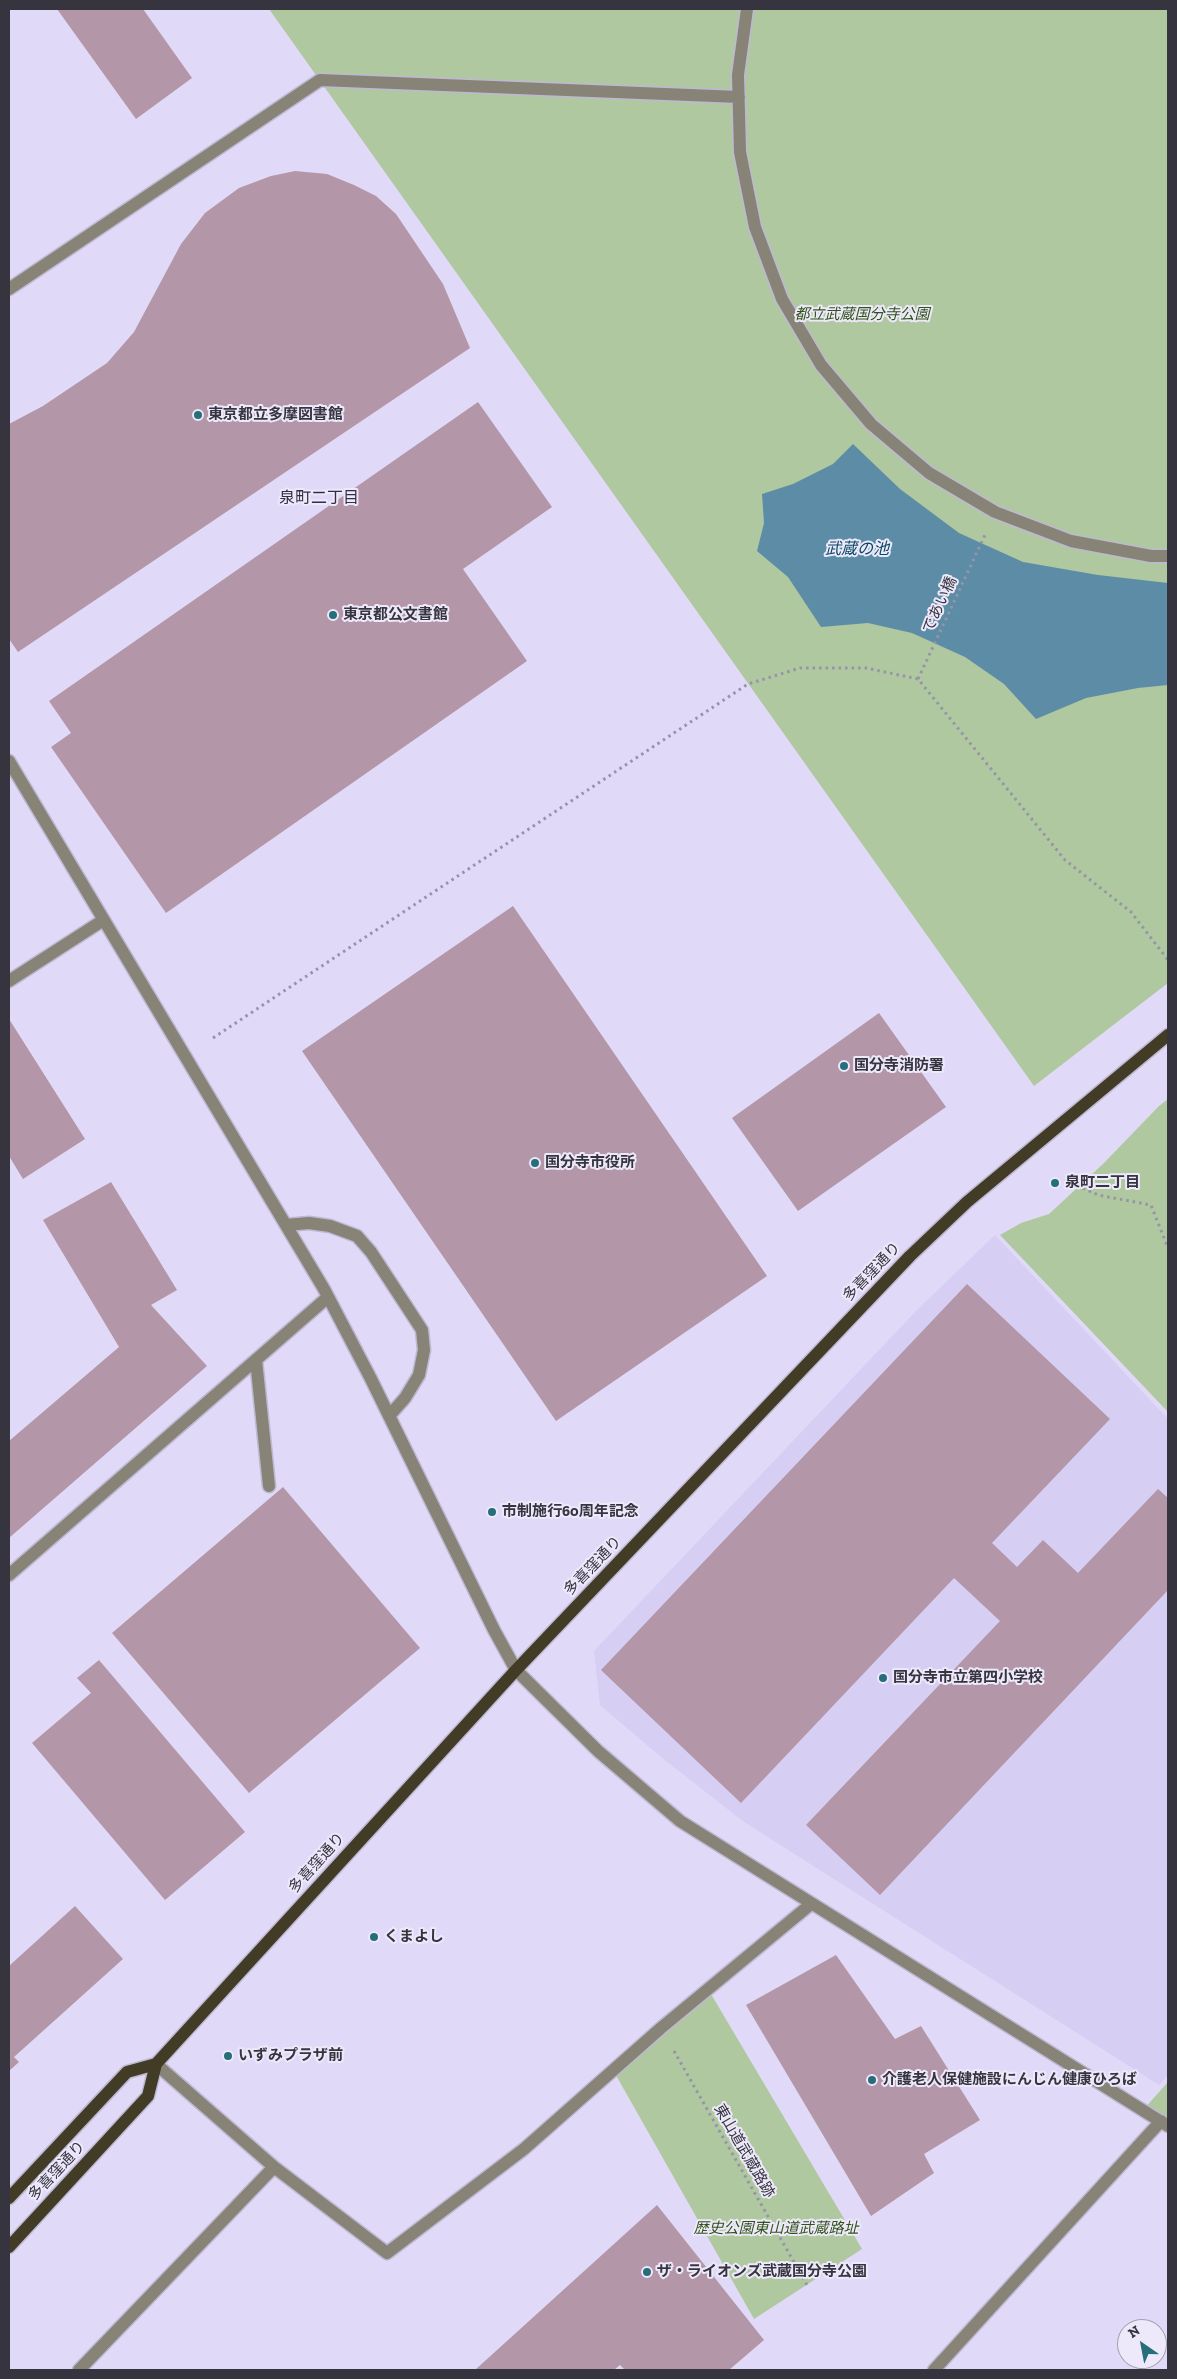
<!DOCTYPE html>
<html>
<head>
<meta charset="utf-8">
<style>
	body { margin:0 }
	#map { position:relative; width:1177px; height:2379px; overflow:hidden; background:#e0daf8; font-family:"Zilla Slab",serif }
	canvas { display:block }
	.frame { position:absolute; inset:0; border:10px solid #36343f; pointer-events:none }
	.north { position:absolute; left:1117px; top:2319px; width:50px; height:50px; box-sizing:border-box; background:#ede9fb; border:1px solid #a4a1b0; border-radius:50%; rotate:327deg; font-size:14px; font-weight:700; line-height:20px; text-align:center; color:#36343f }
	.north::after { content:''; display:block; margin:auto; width:18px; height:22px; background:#276e7b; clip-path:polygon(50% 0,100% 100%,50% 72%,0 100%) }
</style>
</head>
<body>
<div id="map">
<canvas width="1177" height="2379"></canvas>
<div class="frame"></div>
<div class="north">N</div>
</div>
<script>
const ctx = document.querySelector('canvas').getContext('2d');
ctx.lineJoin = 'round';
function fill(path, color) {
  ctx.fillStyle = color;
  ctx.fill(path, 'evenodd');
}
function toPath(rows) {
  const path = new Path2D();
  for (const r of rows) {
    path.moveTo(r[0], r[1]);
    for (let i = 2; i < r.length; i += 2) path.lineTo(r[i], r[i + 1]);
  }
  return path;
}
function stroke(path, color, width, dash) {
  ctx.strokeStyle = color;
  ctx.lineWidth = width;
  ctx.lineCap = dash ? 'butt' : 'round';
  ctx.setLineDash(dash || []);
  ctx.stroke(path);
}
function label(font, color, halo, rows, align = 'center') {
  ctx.font = font + ' "Zilla Slab","Noto Sans JP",serif';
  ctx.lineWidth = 4;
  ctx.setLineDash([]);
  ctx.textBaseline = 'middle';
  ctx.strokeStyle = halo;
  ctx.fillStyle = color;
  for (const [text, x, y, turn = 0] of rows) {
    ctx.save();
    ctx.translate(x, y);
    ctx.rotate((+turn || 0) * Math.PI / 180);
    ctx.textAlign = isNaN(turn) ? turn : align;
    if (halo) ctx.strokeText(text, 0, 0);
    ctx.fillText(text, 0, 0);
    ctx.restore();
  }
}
fill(toPath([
	[995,1235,1168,1419,1168,2075,1159,2085,744,1822,661,1757,600,1705,594,1651,916,1311]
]), '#d6cef3');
fill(toPath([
	[269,9,1168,9,1168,983,1034,1086],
	[1168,1099,1168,1412,1000,1235,1021,1223,1049,1214,1103,1164,1159,1106],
	[708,1989,862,2249,754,2319,613,2070],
	[1168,2082,1168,2126,1143,2110]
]), '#afc8a0');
fill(toPath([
	[853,444,900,489,959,533,1023,562,1098,575,1168,583,1168,685,1138,688,1086,698,1036,719,1004,684,965,657,912,633,868,623,821,627,788,577,757,551,764,523,762,494,793,484,833,464]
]), '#5d8ca6');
fill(toPath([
	[57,9,143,9,192,78,136,119],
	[295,171,327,174,354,185,376,196,396,214,443,284,470,348,18,652,9,639,9,424,43,406,107,363,134,332,181,244,205,213,239,188,271,176],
	[478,402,552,507,463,569,527,661,166,913,51,747,71,733,49,701],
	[513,906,767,1276,556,1421,302,1051],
	[879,1013,946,1107,798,1211,732,1118],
	[9,1019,85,1139,23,1179,9,1156],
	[111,1182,177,1290,151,1305,207,1366,9,1538,9,1441,119,1347,43,1220],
	[967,1284,1110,1419,992,1543,1017,1567,1043,1540,1078,1573,1158,1489,1168,1498,1168,1590,880,1895,806,1825,1000,1621,954,1578,741,1803,601,1670],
	[283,1487,420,1648,249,1793,112,1633],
	[99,1660,245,1832,165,1900,32,1743,91,1693,77,1678],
	[75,1906,123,1959,14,2057,19,2062,9,2071,9,1966],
	[836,1955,895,2039,921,2026,980,2120,924,2154,934,2173,871,2216,746,2005],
	[657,2205,764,2340,729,2370,625,2370,620,2365,614,2370,475,2370]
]), '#b396a7');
const minor = toPath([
	[747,9,738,75,740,152,755,227,782,299,821,365,871,424,929,473,995,512,1071,541,1151,556,1168,556],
	[9,289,320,80,739,97],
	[9,761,324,1289,371,1379,494,1630,516,1670,598,1751,680,1821,1168,2126],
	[9,981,102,921],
	[286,1225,309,1223,330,1226,357,1236,371,1252,422,1330,424,1350,419,1375,405,1398,389,1416],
	[256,1360,269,1486],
	[9,1575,328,1297],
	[156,2064,274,2167,387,2253,524,2149,661,2028,811,1904],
	[79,2370,274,2167],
	[934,2370,1161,2121]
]);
const major = toPath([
	[9,2198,127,2072,156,2064],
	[9,2247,148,2096,156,2064,516,1670,910,1256,967,1202,1168,1035]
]);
stroke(minor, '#beb9d3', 15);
stroke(major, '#beb9d3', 15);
stroke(toPath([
	[918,679,985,535],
	[213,1038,748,684,800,668,866,668,918,679,1065,860,1131,912,1168,960],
	[1065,1180,1098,1195,1151,1205,1168,1248],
	[674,2051,807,2285]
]), '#9793a9', 3, [2.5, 4]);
stroke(minor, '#888377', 12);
stroke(major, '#423b26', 12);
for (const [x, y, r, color] of [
	[198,415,5,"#276e7b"],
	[333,615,5,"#276e7b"],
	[844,1066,5,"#276e7b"],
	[535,1163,5,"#276e7b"],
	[1055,1183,5,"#276e7b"],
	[492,1512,5,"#276e7b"],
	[883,1678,5,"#276e7b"],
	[374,1937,5,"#276e7b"],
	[228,2056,5,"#276e7b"],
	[872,2080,5,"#276e7b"],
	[647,2272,5,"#276e7b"]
]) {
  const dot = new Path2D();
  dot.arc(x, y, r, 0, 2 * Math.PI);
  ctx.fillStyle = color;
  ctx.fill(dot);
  stroke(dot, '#ede9fb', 2);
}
label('italic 15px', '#325318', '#ede9fb', [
	["都立武蔵国分寺公園",862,315],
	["歴史公園東山道武蔵路址",776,2229]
]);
label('bold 15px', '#36343f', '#ede9fb', [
	["東京都立多摩図書館",208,415],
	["東京都公文書館",343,615],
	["国分寺消防署",854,1066],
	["国分寺市役所",545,1163],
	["泉町二丁目",1065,1183],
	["市制施行60周年記念",502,1512],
	["国分寺市立第四小学校",893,1678],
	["くまよし",384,1937],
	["いずみプラザ前",238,2056],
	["介護老人保健施設にんじん健康ひろば",882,2080],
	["ザ・ライオンズ武蔵国分寺公園",657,2272]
], 'left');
label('15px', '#36343f', '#ede9fb', [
	["であい橋",940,605,-65],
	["多喜窪通り",872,1272,-46],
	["多喜窪通り",593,1566,-46],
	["多喜窪通り",317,1863,-48],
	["東山道武蔵路跡",744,2151,60],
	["多喜窪通り",57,2171,-47]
]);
label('16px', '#352f46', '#ede9fb', [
	["泉町二丁目",319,498]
]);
label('italic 16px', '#074864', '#ede9fb', [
	["武蔵の池",857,549]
]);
</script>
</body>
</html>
